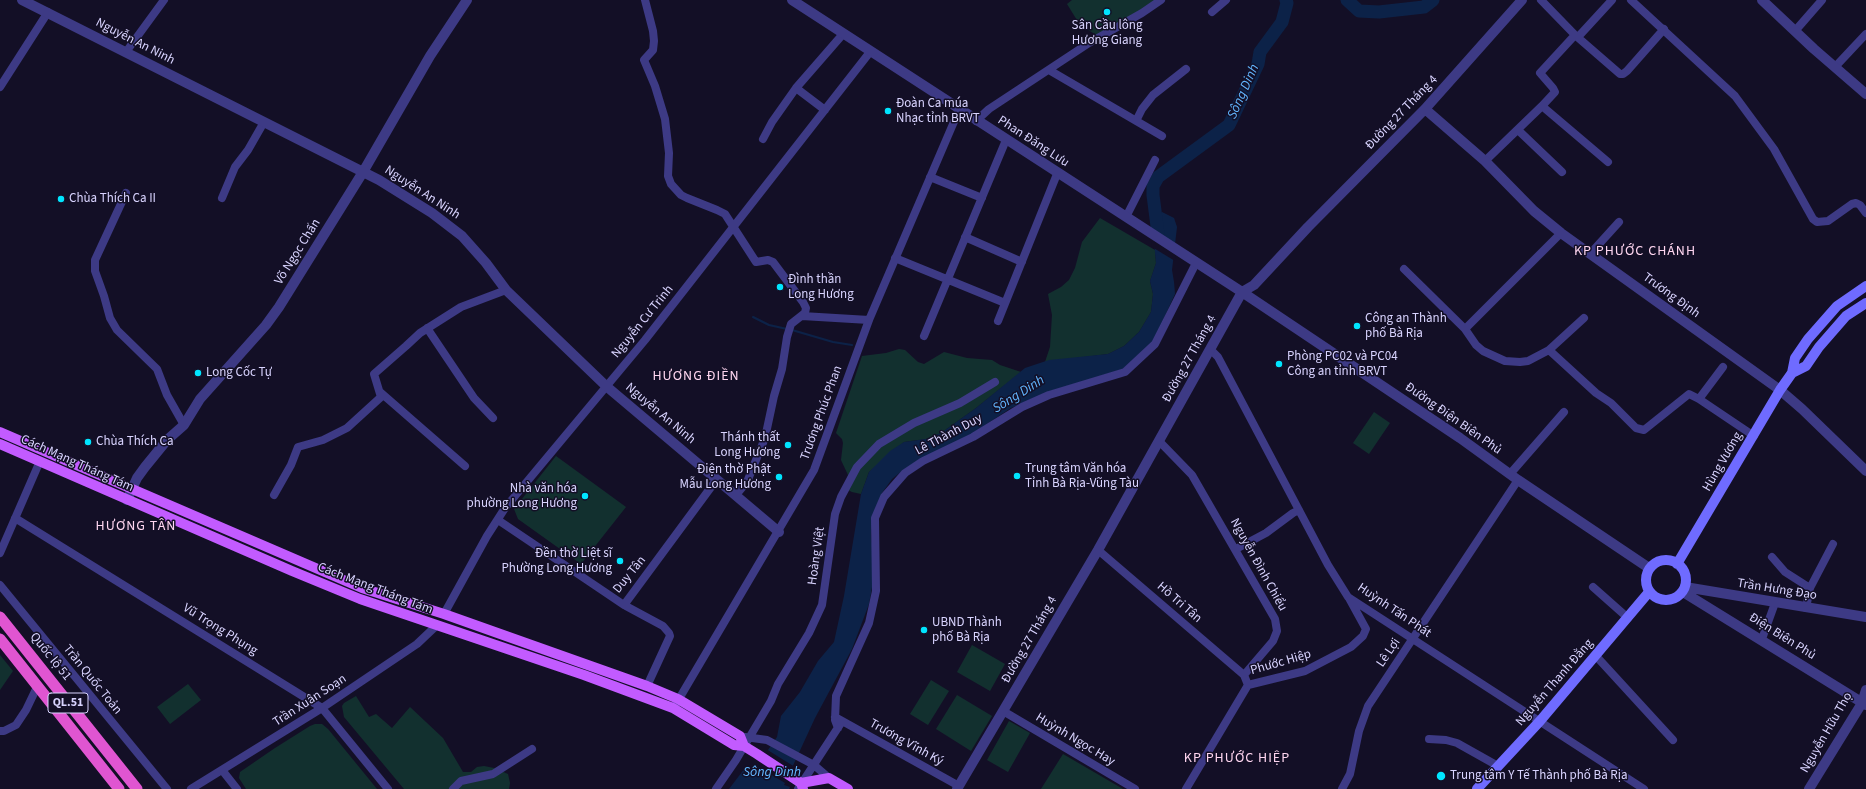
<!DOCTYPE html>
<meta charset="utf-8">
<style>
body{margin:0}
canvas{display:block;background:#130f26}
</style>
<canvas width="1866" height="789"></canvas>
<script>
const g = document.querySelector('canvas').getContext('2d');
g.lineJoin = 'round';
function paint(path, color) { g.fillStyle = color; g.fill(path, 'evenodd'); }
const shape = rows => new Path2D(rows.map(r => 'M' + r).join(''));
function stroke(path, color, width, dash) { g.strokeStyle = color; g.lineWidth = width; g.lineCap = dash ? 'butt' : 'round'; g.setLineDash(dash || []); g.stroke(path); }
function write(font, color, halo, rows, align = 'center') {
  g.font = font + ' "Source Sans 3",sans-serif'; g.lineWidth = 3; g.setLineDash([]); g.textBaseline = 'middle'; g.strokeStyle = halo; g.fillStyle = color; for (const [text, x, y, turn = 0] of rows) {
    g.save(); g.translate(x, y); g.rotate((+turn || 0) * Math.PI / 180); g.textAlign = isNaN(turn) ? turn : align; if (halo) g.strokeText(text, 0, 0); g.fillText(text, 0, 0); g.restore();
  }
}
paint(shape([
 [1072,0,1160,0,1098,36,1080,25,1067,4],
 [1100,218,1155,250,1156,263,1150,281,1153,294,1151,312,1139,332,1124,346,1108,354,1045,362,1050,347,1052,315,1048,294,1061,287,1069,280,1075,268,1082,242],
 [899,349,905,350,918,362,924,364,944,352,967,358,992,360,1000,365,1021,372,976,408,941,433,926,439,904,442,869,472,861,494,852,492,848,490,846,486,848,475,841,460,843,443,842,439,836,433,862,356,886,353],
 [1374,412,1390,423,1369,454,1353,443],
 [556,456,626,507,581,564,518,519,514,509],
 [972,645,1005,664,990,691,957,672],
 [0,655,13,671,0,690],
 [931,680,949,691,928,725,910,714],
 [188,684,201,700,170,724,157,707],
 [957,695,992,716,971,751,936,729],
 [356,696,369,717,376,714,392,728,410,707,443,738,463,772,471,772,477,767,484,766,494,768,508,774,510,783,509,789,404,789,344,717,342,706,344,703],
 [1009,721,1030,733,1008,772,987,760],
 [315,724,322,724,328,729,377,789,246,789,239,778,240,772,275,748,310,726],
 [1063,754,1123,789,1041,789]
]), '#12302f');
paint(shape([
 [1162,212,1174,218,1177,227,1172,270,1174,282,1175,294,1154,340,1123,369,1051,391,1011,408,970,435,902,471,892,479,882,493,873,515,871,535,875,571,869,604,852,649,815,718,784,785,790,787,789,789,729,789,745,768,752,773,777,737,781,716,800,692,818,661,834,642,844,596,861,494,869,472,890,451,904,442,926,439,941,433,976,408,1025,368,1049,360,1108,354,1124,346,1139,332,1151,312,1153,294,1150,281,1156,263,1152,221]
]), '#0c2248');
paint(shape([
 [1151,230,1177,247,1175,261,1152,247],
 [766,749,795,767,787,784,790,786,755,765]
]), '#130f26');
stroke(shape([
 [753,317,769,325,787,329],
 [792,330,833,342,852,345]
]), '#0c2248', 2);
stroke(shape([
 [1347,0,1359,11,1379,12,1424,7,1433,0],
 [1158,234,1153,195,1153,186,1158,177,1229,125,1258,64,1260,52,1282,22,1287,3,1286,0]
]), '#0c2248', 13);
stroke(shape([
 [645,0,653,31,654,41,653,50,644,60,655,86,665,119,669,153,668,176,671,184,681,195,687,198,717,210,725,214,756,262,768,260,773,262,803,302,806,308,805,313,791,324,787,337,782,369,774,396,765,438,747,482,736,495],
 [1541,0,1575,35,1620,74,1623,74,1627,71,1664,29],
 [1631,0,1735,96,1774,149,1813,219,1817,222,1828,221,1852,204,1856,203,1860,205,1866,213],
 [1212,12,1226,0],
 [1795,31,1822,0],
 [1578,37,1612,0],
 [126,52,164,0],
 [1835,67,1866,34],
 [1049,70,1162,136],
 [0,87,48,12],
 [796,88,825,110],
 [1542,106,1608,162],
 [976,121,989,109,1089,43,1142,13,1161,0],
 [1136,121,1142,109,1153,95,1186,69],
 [1518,130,1562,172],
 [763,139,772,122,796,88,843,34],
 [1485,161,1542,106,1555,92,1553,88,1540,73,1575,35],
 [930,177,982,198],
 [126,193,95,260,95,271,104,296,110,318,117,330,157,369,167,395,184,425],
 [222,198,235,167,248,150,264,122],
 [1126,217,1155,160],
 [965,237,1022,262],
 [1590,254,1619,222],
 [895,258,1005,303],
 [1404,269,1465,329,1476,345,1483,351,1505,361,1520,362,1528,361,1549,350,1596,393,1611,403,1636,428,1644,430,1689,394,1699,399,1754,436],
 [802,316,869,320],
 [998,321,1057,174],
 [427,328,474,398,493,418],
 [1465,329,1561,233],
 [924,336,1006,140],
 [1210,349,1218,357,1328,565,1348,597,1644,789],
 [1549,350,1584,318],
 [380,392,465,466],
 [1699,399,1723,367],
 [1159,441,1192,475,1275,619,1277,631,1273,641,1244,675,1248,685,1186,789],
 [1510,474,1564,412],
 [274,495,291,465,298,447,323,440,347,428,381,397,374,374,406,346,420,333,461,307,506,290],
 [15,518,322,708,388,789],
 [498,520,624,605,717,479],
 [1236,549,1266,533,1293,513,1299,510],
 [1098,550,1244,675],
 [0,553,40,461],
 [1772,557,1785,572,1810,588],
 [0,585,167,789],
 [1593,587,1628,618],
 [624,605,663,626,669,633,670,636,647,686],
 [1806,608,1810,588,1833,544],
 [444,614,487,536,505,508,645,340,870,52],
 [1762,639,1775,603],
 [1596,656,1673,740],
 [1248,685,1305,671,1351,647,1363,636,1366,629,1349,598],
 [676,704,814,470,869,320,959,110],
 [1003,711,1135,789],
 [835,717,959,786],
 [838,728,835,720,836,696,869,623,876,591,875,518,884,497,905,473,923,461,973,437,1022,407,1049,395,1125,372,1155,344,1196,263],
 [0,731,4,731,16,725,26,710,38,685],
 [745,737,767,740,814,765,829,778],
 [1429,739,1446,740,1457,743,1498,766],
 [222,770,237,789],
 [191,789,322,708,417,644,436,626],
 [453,789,461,781,493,774,532,749],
 [716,789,736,760,771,701,778,684,809,633,822,605,835,514,841,497,857,467,879,444,914,423,960,403,995,382],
 [798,789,841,723],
 [1342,789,1350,774,1359,731,1368,706,1518,480]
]), '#3d3a85', 8);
stroke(shape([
 [22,0,379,180,432,213,462,236,486,263,506,290,606,386,779,532],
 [792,0,1242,292,1460,438,1518,480,1649,568],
 [1762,0,1814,49,1866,94],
 [1425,109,1485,161,1534,211,1561,233,1780,390,1802,409,1866,471],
 [127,500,137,478,145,467,167,440,184,425,200,399,266,325,279,307,363,172,430,56,467,0],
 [1685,587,1866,617],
 [1683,592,1866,705],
 [957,789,1098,550,1242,292,1254,285,1308,227,1425,109,1522,0],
 [1809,789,1862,703,1866,690]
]), '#3d3a85', 10);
stroke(shape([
 [1792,373,1806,366,1819,347,1846,316,1866,303],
 '1646 580a20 20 0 1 1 40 0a20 20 0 1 1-40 0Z',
 [1677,564,1780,390,1792,373,1795,358,1808,339,1837,306,1866,286],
 [1477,789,1540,721,1649,592]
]), '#6f6bff', 10);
stroke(shape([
 [0,432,362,588,444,614,647,686,678,699,740,736,744,746],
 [0,444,292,571,360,599,584,675,673,708,734,745,744,746,757,754,801,783,803,789],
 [801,783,829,778,848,789]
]), '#c25bff', 10);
stroke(shape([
 [0,617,137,789],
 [0,639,119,789]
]), '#e055d1', 11);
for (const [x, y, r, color] of [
 [1107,12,4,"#00e5ff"],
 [888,111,4,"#00e5ff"],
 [61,199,4,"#00e5ff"],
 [780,287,4,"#00e5ff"],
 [1357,326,4,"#00e5ff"],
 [1279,364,4,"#00e5ff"],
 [198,373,4,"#00e5ff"],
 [88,442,4,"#00e5ff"],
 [788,445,4,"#00e5ff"],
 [1017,476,4,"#00e5ff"],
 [779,477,4,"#00e5ff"],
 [585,496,4,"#00e5ff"],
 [620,561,4,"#00e5ff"],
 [924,630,4,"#00e5ff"],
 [1441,776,5,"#00e5ff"]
]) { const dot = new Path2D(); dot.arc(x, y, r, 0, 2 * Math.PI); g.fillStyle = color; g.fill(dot); stroke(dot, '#130f26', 1.5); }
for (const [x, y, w] of [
 [68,703,40]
]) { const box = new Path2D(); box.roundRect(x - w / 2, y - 10, w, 20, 3); g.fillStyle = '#130f26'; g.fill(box); stroke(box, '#d9d4ff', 1); }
write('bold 12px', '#d9d4ff', null, [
 ["QL.51",68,703]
]);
write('13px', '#d9d4ff', '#130f26', [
 ["Sân Cầu lông",1107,26,"center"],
 ["Hương Giang",1107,41,"center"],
 ["Đoàn Ca múa",896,104],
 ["Nhạc tỉnh BRVT",896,119],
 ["Chùa Thích Ca II",69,199],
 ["Đình thần",788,280],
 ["Long Hương",788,295],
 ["Công an Thành",1365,319],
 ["phố Bà Rịa",1365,334],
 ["Phòng PC02 và PC04",1287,357],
 ["Công an tỉnh BRVT",1287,372],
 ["Long Cốc Tự",206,373],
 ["Thánh thất",780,438,"right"],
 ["Long Hương",780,453,"right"],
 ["Chùa Thích Ca",96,442],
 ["Trung tâm Văn hóa",1025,469],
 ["Tỉnh Bà Rịa-Vũng Tàu",1025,484],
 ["Điện thờ Phật",771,470,"right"],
 ["Mẫu Long Hương",771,485,"right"],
 ["Nhà văn hóa",577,489,"right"],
 ["phường Long Hương",577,504,"right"],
 ["Đền thờ Liệt sĩ",612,554,"right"],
 ["Phường Long Hương",612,569,"right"],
 ["UBND Thành",932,623],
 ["phố Bà Rịa",932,638],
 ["Trung tâm Y Tế Thành phố Bà Rịa",1450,776]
], 'left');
write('13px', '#d9d4ff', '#130f26', [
 ["Nguyễn An Ninh",135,42,27],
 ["Đường 27 Tháng 4",1402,113,-46],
 ["Phan Đăng Lưu",1033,142,33],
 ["Nguyễn An Ninh",422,193,33],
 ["Võ Ngọc Chấn",298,252,-58],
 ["Trương Định",1671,296,36],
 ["Nguyễn Cư Trinh",643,322,-51],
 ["Đường 27 Tháng 4",1190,359,-61],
 ["Trương Phúc Phan",822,413,-70],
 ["Nguyễn An Ninh",660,414,40],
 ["Đường Điện Biên Phủ",1453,419,35],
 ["Lê Thành Duy",949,435,-28],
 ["Hùng Vương",1723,462,-60],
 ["Cách Mạng Tháng Tám",77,464,24],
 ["Hoàng Việt",817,556,-82],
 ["Nguyễn Đình Chiểu",1258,565,61],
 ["Duy Tân",630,575,-51],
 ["Cách Mạng Tháng Tám",375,589,21],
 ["Trần Hưng Đạo",1777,590,9],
 ["Hồ Tri Tân",1179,603,41],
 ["Huỳnh Tấn Phát",1394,611,34],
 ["Vũ Trọng Phụng",220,630,32],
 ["Điện Biên Phủ",1782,637,32],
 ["Đường 27 Tháng 4",1030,640,-60],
 ["Lê Lợi",1389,653,-56],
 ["Quốc lộ 51",50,657,51],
 ["Phước Hiệp",1281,663,-16],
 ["Trần Quốc Toản",92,680,51],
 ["Nguyễn Thanh Đằng",1555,683,-49],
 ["Trần Xuân Soạn",310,701,-33],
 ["Nguyễn Hữu Thọ",1827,733,-60],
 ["Huỳnh Ngọc Hay",1075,740,31],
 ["Trương Vĩnh Ký",906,743,29]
]);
write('italic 14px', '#62b6ff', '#130f26', [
 ["Sông Dinh",1244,92,-66],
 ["Sông Dinh",1019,395,-32],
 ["Sông Dinh",772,773]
]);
g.letterSpacing = '1px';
write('14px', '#ffd6f0', '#130f26', [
 ["KP PHƯỚC CHÁNH",1635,252],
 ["HƯƠNG ĐIỀN",696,377],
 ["HƯƠNG TÂN",136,527],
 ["KP PHƯỚC HIỆP",1237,759]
]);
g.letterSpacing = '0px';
</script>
